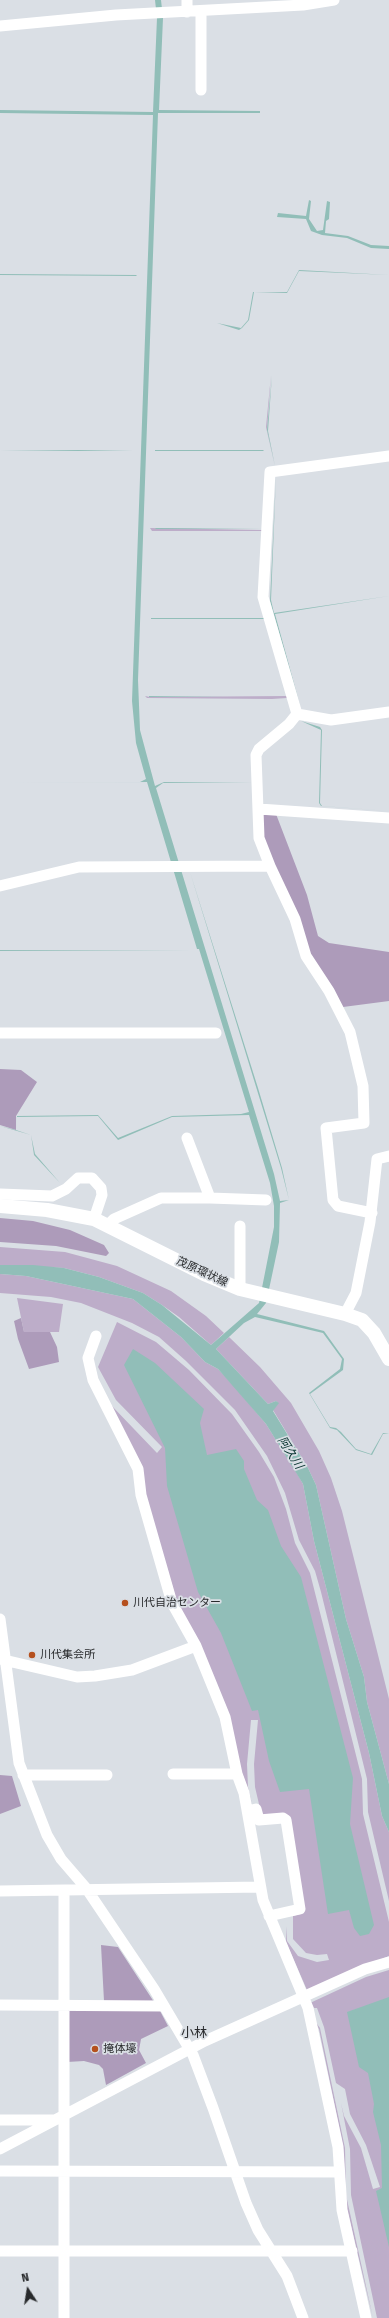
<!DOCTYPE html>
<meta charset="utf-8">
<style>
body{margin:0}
#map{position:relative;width:389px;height:2318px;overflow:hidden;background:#dadfe5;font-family:"Fira Sans",sans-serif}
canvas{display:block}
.north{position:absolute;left:8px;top:2270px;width:40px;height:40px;-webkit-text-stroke:3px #dadfe5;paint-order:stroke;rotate:348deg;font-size:11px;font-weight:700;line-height:16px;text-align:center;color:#282a2c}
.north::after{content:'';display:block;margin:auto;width:14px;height:18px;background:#282a2c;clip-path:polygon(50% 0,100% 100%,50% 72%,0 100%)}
</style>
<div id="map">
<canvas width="389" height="2318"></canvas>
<div class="north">N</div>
</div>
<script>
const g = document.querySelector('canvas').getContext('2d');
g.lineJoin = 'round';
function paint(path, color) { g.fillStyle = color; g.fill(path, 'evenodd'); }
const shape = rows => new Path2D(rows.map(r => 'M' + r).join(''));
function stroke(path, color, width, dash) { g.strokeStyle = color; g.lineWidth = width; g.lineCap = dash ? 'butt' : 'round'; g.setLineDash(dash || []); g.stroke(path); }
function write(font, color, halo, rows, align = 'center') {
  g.font = font + ' "Fira Sans","Noto Sans JP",sans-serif'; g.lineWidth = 3.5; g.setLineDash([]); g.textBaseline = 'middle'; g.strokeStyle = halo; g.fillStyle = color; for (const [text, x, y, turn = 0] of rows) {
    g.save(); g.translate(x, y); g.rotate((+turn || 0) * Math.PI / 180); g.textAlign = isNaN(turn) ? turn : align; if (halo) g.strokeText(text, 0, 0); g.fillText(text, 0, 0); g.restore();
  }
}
paint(shape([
 [271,375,267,430,275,467,266,427],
 [150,528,263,530,263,531,152,531],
 [145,696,150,697,288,696,287,698,272,699,147,698],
 [0,1247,65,1252,117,1266,171,1291,206,1316,224,1333,211,1345,179,1317,162,1305,143,1293,99,1277,64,1268,0,1265],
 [0,1274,26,1276,133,1299,181,1337,205,1362,218,1369,235,1387,266,1424,299,1477,303,1484,314,1541,369,1753,382,1816,389,1832,389,1901,368,1812,367,1779,321,1592,315,1571,299,1540,285,1493,267,1456,235,1410,186,1361,159,1337,132,1323,81,1303,51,1297,0,1293],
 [17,1298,63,1304,59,1332,24,1332],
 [117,1322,156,1342,189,1370,232,1414,259,1452,274,1477,286,1509,295,1543,310,1573,362,1779,363,1814,389,1922,389,1956,307,1990,286,1942,286,1926,287,1941,298,1956,317,1962,329,1960,327,1954,317,1955,306,1953,293,1939,293,1916,304,1913,288,1815,262,1817,255,1787,254,1764,258,1720,251,1720,247,1764,248,1787,252,1804,248,1789,177,1602,148,1503,111,1405,157,1453,162,1447,116,1400,98,1367],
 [229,1337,260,1367,291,1403,319,1451,331,1478,342,1511,389,1699,389,1784,367,1702,364,1677,346,1619,316,1485,308,1468,273,1410,278,1403,276,1401,268,1404,216,1349],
 [389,1970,389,2318,377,2318,351,2195,350,2149,341,2103,344,2116,361,2148,373,2189,380,2187,366,2145,350,2114,345,2089,336,2083,324,2027,317,2008,314,2008,310,2003,366,1977],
 [314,2020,320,2028,345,2148,346,2195,373,2318,347,2209,343,2146,319,2029]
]), '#bdadc9');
paint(shape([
 [263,814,276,814,307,895,318,936,329,943,389,952,389,1001,343,1007,302,940,262,832],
 [0,1069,21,1070,37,1082,16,1116,16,1130,0,1125],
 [0,1218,33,1221,70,1230,104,1245,109,1253,106,1256,56,1246,0,1242],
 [21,1318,24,1332,50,1332,57,1347,59,1362,29,1369,18,1339,14,1321],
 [0,1775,12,1776,21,1806,0,1814],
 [101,1945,118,1947,154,2002,104,2001],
 [68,2010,160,2011,168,2026,141,2039,139,2050,146,2063,106,2085,103,2069,99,2065,84,2061,67,2062]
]), '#ad9bba');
paint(shape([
 [155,0,161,0,163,18,159,110,260,111,260,113,158,113,138,680,140,730,155,786,164,782,253,782,163,783,156,788,274,1174,280,1201,289,1200,281,1168,190,872,258,1088,282,1168,289,1200,280,1203,279,1242,271,1280,266,1303,257,1314,324,1331,344,1359,343,1370,310,1394,330,1427,336,1428,341,1432,356,1449,371,1454,383,1433,389,1434,383,1434,372,1455,356,1450,337,1430,330,1428,309,1393,340,1369,342,1359,323,1333,255,1317,244,1323,216,1349,268,1404,276,1401,279,1403,273,1411,308,1468,316,1485,346,1619,364,1677,367,1702,389,1784,389,1832,382,1816,369,1753,314,1541,303,1484,266,1424,218,1369,205,1362,181,1337,133,1299,26,1276,0,1274,0,1265,33,1265,64,1268,99,1277,143,1293,162,1305,211,1345,259,1303,274,1227,274,1206,270,1183,249,1115,172,1117,118,1140,98,1116,17,1117,16,1130,31,1135,35,1154,60,1183,34,1155,31,1135,0,1126,16,1130,17,1116,98,1115,118,1138,172,1116,241,1114,249,1112,199,949,197,949,147,782,0,783,140,782,146,779,136,743,132,701,153,115,0,113,0,110,153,112,157,18],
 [309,200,311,201,309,219,317,231,323,230,327,201,330,202,329,219,326,221,325,233,348,236,371,245,389,246,389,249,371,248,347,238,322,235,311,231,306,219,277,217,278,213,306,216],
 [299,270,389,275,299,271,287,293,254,292,249,320,242,328,239,330,217,323,241,328,248,320,253,292,287,292],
 [0,274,136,275,137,276,0,275],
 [272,375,268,431,275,466,267,430],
 [0,450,133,450,78,451],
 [155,450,263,450,264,451,155,451],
 [276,476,271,600,274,613,389,596,275,614,301,709,270,601],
 [156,528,263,529,155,529],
 [151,618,264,618,264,619,151,619],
 [149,696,225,696,149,697],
 [301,721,320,727,322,730,320,803,322,806,389,811,321,806,319,803,321,730],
 [0,950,190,950,0,951],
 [133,1349,155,1363,204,1409,200,1423,207,1455,236,1449,244,1461,244,1469,257,1500,268,1510,281,1546,301,1577,353,1778,350,1824,374,1925,369,1934,360,1936,354,1928,349,1910,328,1914,309,1789,280,1792,269,1761,258,1710,252,1711,221,1633,198,1592,167,1486,165,1448,124,1365],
 [389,1997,389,2247,376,2191,382,2188,381,2145,373,2112,374,2104,368,2073,359,2067,347,2012]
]), '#91beb8');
stroke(shape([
 [201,11,201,90],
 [187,12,187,0],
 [0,26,116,15,303,5,334,0],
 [389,456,270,472,263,597,297,714,331,720,389,712],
 [259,809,389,818],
 [270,866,295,919,306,956,329,991,350,1032,363,1086,364,1123,326,1128,333,1200,338,1206,372,1213],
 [0,886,79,867,270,866,259,838,256,755,259,749,289,724,297,714],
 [0,1033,216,1033],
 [0,1194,52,1196,66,1189,78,1178,92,1178,101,1188,102,1195,94,1219],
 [210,1198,266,1200],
 [108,1225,114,1219,161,1198,210,1198,187,1138],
 [240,1289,240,1226],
 [345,1314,356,1293,370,1222,377,1159,389,1156],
 [96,1336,88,1358,93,1380,138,1469,141,1495,172,1603,196,1646,225,1717,237,1774,244,1793,263,1900,308,2008,338,2147,342,2210,366,2318],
 [0,1619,19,1763,47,1835,61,1859,86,1888,154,1989,193,2055,213,2108,246,2203,258,2230,287,2276,303,2318],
 [0,1659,77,1677,95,1676,132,1670,196,1646],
 [173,1774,237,1774],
 [23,1775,107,1775],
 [248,1811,256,1809,259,1820,283,1818,286,1820,300,1909,269,1916],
 [0,1891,260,1887],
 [0,2005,164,2006],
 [0,2120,53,2120],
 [0,2149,205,2041,365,1969,389,1962],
 [0,2171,339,2172],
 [0,2251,352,2251],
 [64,2318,64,1891]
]), '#fff', 11);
stroke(shape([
 [0,1206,47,1210,94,1219,204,1274,240,1289,345,1314,362,1320,374,1333,389,1359]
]), '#fff', 14);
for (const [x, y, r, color] of [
 [125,1603,4,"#b5501e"],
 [32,1655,4,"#b5501e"],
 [95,2049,4,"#b5501e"]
]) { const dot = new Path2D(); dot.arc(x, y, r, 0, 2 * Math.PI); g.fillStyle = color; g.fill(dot); stroke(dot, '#dadfe5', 1.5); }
write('11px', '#282a2c', '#dadfe5', [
 ["茂原環状線",202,1272,25]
]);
write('11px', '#282a2c', '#dadfe5', [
 ["川代自治センター",133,1603],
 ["川代集会所",40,1655],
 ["掩体壕",103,2049]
], 'left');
write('italic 12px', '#05322e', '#dadfe5', [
 ["阿久川",290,1453,57]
]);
write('13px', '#282a2c', '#dadfe5', [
 ["小林",194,2033]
]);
</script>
